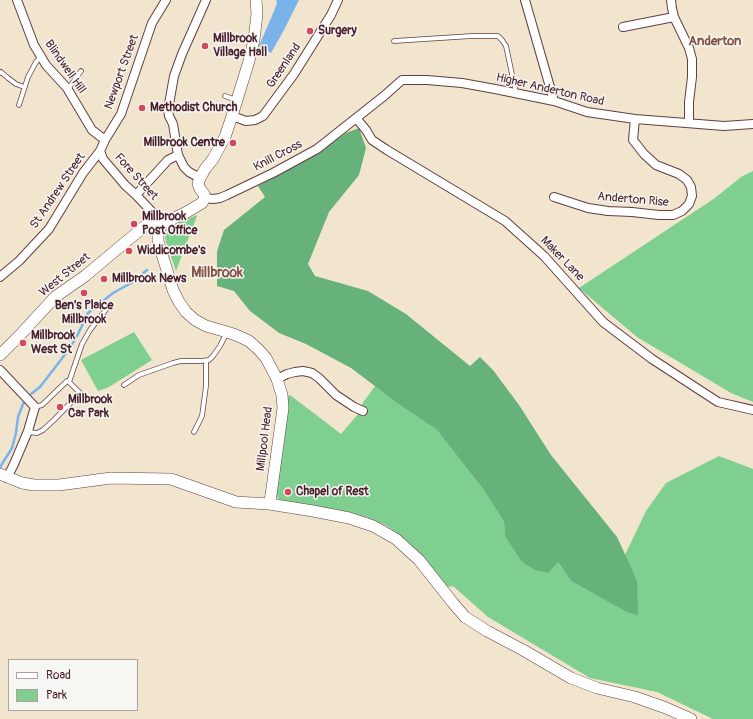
<!DOCTYPE html>
<meta charset="utf-8">
<style>
body{margin:0}
#map{position:relative;width:753px;height:719px;overflow:hidden;background:#f2e5cd;font-family:Pangolin,sans-serif}
canvas{display:block}
.legend{position:absolute;left:8px;top:659px;width:130px;height:52px;box-sizing:border-box;background:#f6f6f2;border:1px solid #b1a0a2;margin:0;padding:5px 7px;list-style:none;font-size:12px;color:#4a1f2b}
.legend li{display:flex;align-items:center;gap:8px;height:20px}
.legend b{width:20px;border:1px solid #b1a0a2}
</style>
<div id="map">
<canvas width="753" height="719"></canvas>
<ul class="legend">
<li><b style="height:5px;background:#fff"></b>Road</li>
<li><b style="height:11px;background:#7ecf90"></b>Park</li>
</ul>
</div>
<script>
const g = document.querySelector('canvas').getContext('2d');
g.lineJoin = 'round';
function paint(path, color) { g.fillStyle = color; g.fill(path, 'evenodd'); }
const shape = rows => new Path2D(rows.map(r => 'M' + r).join(''));
function stroke(path, color, width, dash) { g.strokeStyle = color; g.lineWidth = width; g.lineCap = dash ? 'butt' : 'round'; g.setLineDash(dash || []); g.stroke(path); }
function write(font, color, halo, rows, align = 'center') {
  g.font = font + ' Pangolin,sans-serif'; g.lineWidth = 3; g.setLineDash([]); g.textBaseline = 'middle'; g.strokeStyle = halo; g.fillStyle = color; for (const [text, x, y, turn = 0] of rows) {
    g.save(); g.translate(x, y); g.rotate((+turn || 0) * Math.PI / 180); g.textAlign = isNaN(turn) ? turn : align; if (halo) g.strokeText(text, 0, 0); g.fillText(text, 0, 0); g.restore();
  }
}
paint(shape([
 [753,171,753,402,731,393,637,337,579,288,715,198,741,177],
 [197,215,197,216,176,271,166,242,165,238,166,232,168,229,172,225],
 [134,332,152,360,109,387,98,391,81,360],
 [375,386,436,429,483,489,504,522,505,536,558,562,571,581,600,596,637,580,625,555,646,511,666,483,719,456,753,469,753,719,713,719,657,692,590,678,488,617,453,586,449,587,446,585,428,562,406,540,387,526,366,517,342,511,280,500,277,497,277,488,288,396,290,395,341,434,358,414,362,404]
]), '#7ecf90');
paint(shape([
 [359,128,366,148,359,175,329,212,308,264,315,276,368,291,406,314,470,366,480,357,493,370,519,405,551,455,617,537,637,580,638,615,629,613,571,581,558,562,548,573,535,570,522,562,505,536,504,522,483,489,436,429,396,402,351,368,306,344,279,333,250,311,234,291,217,286,217,251,224,230,265,197,258,186,316,153,346,133]
]), '#66b27a');
paint(shape([
 [276,0,299,0,284,30,271,53,259,46,274,11,277,3]
]), '#79b3ea');
stroke(shape([
 [0,467,12,448,16,433,18,417,23,404,31,394,40,387,70,348,78,334,88,313,113,293,133,282,147,270]
]), '#79b3ea', 2.5);
const lane = shape([
 [394,41,472,36,498,36,502,40,506,46,516,93],
 [0,73,1,72,8,78,16,84,24,87],
 [68,89,81,71],
 [225,96,236,100],
 [19,105,28,77,36,62,41,57],
 [69,382,82,344,90,330,108,307],
 [124,385,139,375,173,363,181,361,201,361,209,360,213,356,220,346,227,332],
 [28,432,37,433,43,430,54,420,80,393,69,382,67,381,42,405,35,407],
 [194,432,202,416,206,386,206,361]
]);
const street = shape([
 [17,0,34,45,46,65,67,88,92,130,105,140],
 [525,0,554,101],
 [671,0,672,8,674,17,689,48,692,59,692,77,689,102,689,123],
 [623,27,674,17],
 [232,116,246,121,255,120,263,116,294,74,331,15,338,0],
 [356,118,366,130,372,140,387,150,505,221,544,256,603,322,652,359,718,402,753,410],
 [100,151,103,159,125,185,136,195,152,212,152,220],
 [200,178,189,172,184,167,178,155,173,124,169,116,168,110,174,76,182,54,206,0],
 [136,195,168,160,178,155],
 [554,197,588,208,608,211,632,212,659,215,673,215,682,211,689,204,692,196,691,187,687,180,679,174,656,165,644,154,633,140,635,119],
 [205,198,213,199,220,198,227,195,273,173,317,149,384,96,402,80,427,80,462,83,495,89,554,101,587,112,635,119,724,126,753,124],
 [0,277,19,261,49,229,83,173,100,151,105,140,121,114,152,23,166,0],
 [0,370,35,407,28,431,14,464,7,478],
 [277,379,287,374,295,372,303,371,312,373,319,378,336,395,354,407,363,411]
]);
const secondary = shape([
 [256,0,257,14,254,40,249,61,232,116,225,137,213,159,205,169,200,178,198,184,200,189,204,194,205,198,202,203,185,213,166,222,161,226,158,233,158,241,173,290,179,302,186,312,195,320,206,326,227,332,236,335,249,341,259,350,266,358,277,379,282,395,283,408,271,495,269,504],
 [0,355,20,335,55,297,85,276,152,220,161,226],
 [0,474,22,483,34,485,59,485,111,478,171,479,236,502,269,504,313,511,349,518,373,526,396,539,419,560,453,603,465,617,487,631,523,650,571,678,597,688,635,697,666,708,691,719]
]);
stroke(lane, '#633d43', 5.5);
stroke(street, '#633d43', 10);
stroke(secondary, '#633d43', 12);
stroke(lane, '#fff', 4);
stroke(street, '#fff', 8);
stroke(secondary, '#fff', 11);
for (const [x, y, r, color] of [
 [310,31,4,"#d1495b"],
 [205,46,4,"#d1495b"],
 [142,108,4,"#d1495b"],
 [233,143,4,"#d1495b"],
 [134,224,4,"#d1495b"],
 [129,251,4,"#d1495b"],
 [104,279,4,"#d1495b"],
 [84,293,4,"#d1495b"],
 [23,343,4,"#d1495b"],
 [60,407,4,"#d1495b"],
 [288,492,4,"#d1495b"]
]) { const dot = new Path2D(); dot.arc(x, y, r, 0, 2 * Math.PI); g.fillStyle = color; g.fill(dot); stroke(dot, '#f6f6f2', 1.5); }
write('bold 12px', '#4a1f2b', '#f6f6f2', [
 ["Surgery",318,31],
 ["Millbrook",213,39],
 ["Village Hall",213,53],
 ["Methodist Church",150,108],
 ["Millbrook Centre",225,143,"right"],
 ["Millbrook",142,217],
 ["Post Office",142,231],
 ["Widdicombe's",137,251],
 ["Millbrook News",112,279],
 ["Ben’s Plaice",84,306,"center"],
 ["Millbrook",84,320,"center"],
 ["Millbrook",31,336],
 ["West St",31,350],
 ["Millbrook",68,400],
 ["Car Park",68,414],
 ["Chapel of Rest",296,492]
], 'left');
write('12px', '#4a1f2b', '#f6f6f2', [
 ["Greenland",284,66,-56],
 ["Blindwell Hill",65,67,55],
 ["Newport Street",122,72,-70],
 ["Higher Anderton Road",550,90,13],
 ["Knill Cross",278,156,-28],
 ["Fore Street",136,177,48],
 ["St Andrew Street",58,191,-56],
 ["Anderton Rise",633,200,5],
 ["Maker Lane",562,259,46],
 ["West Street",65,275,-39],
 ["Millpool Head",265,439,-83]
]);
write('bold 13px', '#855245', '#f6f6f2', [
 ["Anderton",715,42]
]);
write('bold 14px', '#855245', '#f6f6f2', [
 ["Millbrook",217,273]
]);
</script>
